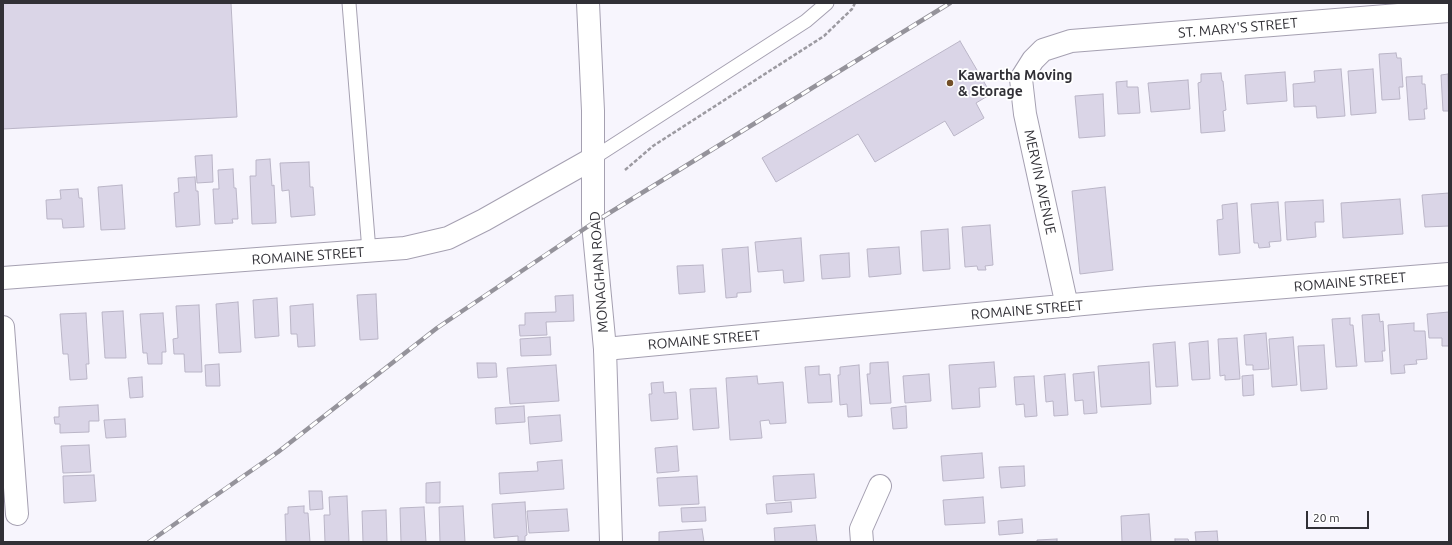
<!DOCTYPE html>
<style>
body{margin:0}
#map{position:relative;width:1452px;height:545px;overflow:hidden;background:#f7f5fd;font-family:Ubuntu,sans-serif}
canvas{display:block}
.frame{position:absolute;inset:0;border:4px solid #313036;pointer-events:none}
.scale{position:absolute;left:1306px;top:511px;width:63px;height:18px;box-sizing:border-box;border:2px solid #313036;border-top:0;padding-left:5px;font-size:12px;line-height:14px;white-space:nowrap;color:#313036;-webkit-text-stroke:3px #fff;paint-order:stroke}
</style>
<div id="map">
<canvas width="1452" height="545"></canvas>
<div class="frame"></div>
<div class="scale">20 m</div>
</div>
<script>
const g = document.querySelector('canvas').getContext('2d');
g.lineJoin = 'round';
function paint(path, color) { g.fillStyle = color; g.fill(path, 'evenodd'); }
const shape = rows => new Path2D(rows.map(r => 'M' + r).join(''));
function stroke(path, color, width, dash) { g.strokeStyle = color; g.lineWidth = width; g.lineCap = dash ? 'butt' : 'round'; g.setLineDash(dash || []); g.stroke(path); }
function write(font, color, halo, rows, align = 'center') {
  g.font = font + ' Ubuntu,sans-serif'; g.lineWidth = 3.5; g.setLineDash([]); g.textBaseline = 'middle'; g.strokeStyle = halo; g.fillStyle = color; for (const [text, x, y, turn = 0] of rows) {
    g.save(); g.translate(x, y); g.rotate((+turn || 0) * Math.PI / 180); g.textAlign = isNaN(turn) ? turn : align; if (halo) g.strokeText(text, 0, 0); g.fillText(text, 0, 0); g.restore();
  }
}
const building = shape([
 [3,3,231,3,237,117,3,129,3,3],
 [960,41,991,94,976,103,984,118,954,136,945,121,875,162,858,134,776,182,762,158,960,41],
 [1396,53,1397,58,1401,58,1403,87,1399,87,1400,99,1382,100,1379,54,1396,53],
 [1341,69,1345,116,1317,118,1316,106,1294,107,1293,84,1315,82,1314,71,1341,69],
 [1373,69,1376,113,1351,115,1348,71,1373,69],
 [1285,72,1287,101,1247,104,1245,75,1285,72],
 [1221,73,1222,81,1223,81,1226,110,1223,111,1225,131,1201,133,1198,83,1201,82,1201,74,1221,73],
 [1448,74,1449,111,1443,111,1441,75,1448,74],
 [1422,76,1422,84,1425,84,1427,109,1424,109,1425,119,1409,120,1406,77,1422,76],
 [1188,80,1190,109,1151,112,1148,83,1188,80],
 [1127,81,1127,87,1138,87,1140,113,1118,114,1116,82,1127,81],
 [1103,94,1105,136,1079,138,1075,96,1103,94],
 [212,155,213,182,197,183,195,156,212,155],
 [270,159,272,186,274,185,276,223,252,224,250,176,256,176,256,160,270,159],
 [309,162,310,187,313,187,315,215,291,217,289,190,282,191,280,163,309,162],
 [233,169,234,188,236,188,238,219,232,219,233,223,215,224,213,189,219,189,218,170,233,169],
 [195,177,196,191,198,191,200,225,176,227,174,193,179,192,178,178,195,177],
 [122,185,125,229,101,230,98,187,122,185],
 [1105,187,1113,270,1080,274,1072,191,1105,187],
 [78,189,79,198,82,198,84,227,63,228,62,219,47,219,46,200,61,199,60,190,78,189],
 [1449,193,1449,226,1425,227,1422,195,1449,193],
 [1400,199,1403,234,1343,238,1341,203,1400,199],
 [1323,200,1324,222,1315,222,1316,237,1287,240,1285,202,1323,200],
 [1278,202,1281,241,1269,242,1270,247,1259,248,1258,243,1254,243,1251,204,1278,202],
 [1237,203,1240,253,1219,255,1217,220,1223,219,1222,205,1237,203],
 [990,225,993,265,985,266,986,270,978,270,977,266,965,267,962,227,990,225],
 [948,229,950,269,923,271,921,231,948,229],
 [801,238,804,281,784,283,783,270,758,272,755,242,801,238],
 [748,247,751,292,737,293,737,297,726,298,722,249,748,247],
 [899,247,901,274,869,277,867,249,899,247],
 [849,253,850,277,822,279,820,255,849,253],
 [703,265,705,292,679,294,677,266,703,265],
 [376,294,378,339,360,340,357,295,376,294],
 [573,295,574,321,546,322,547,335,520,336,519,325,525,325,525,313,556,312,555,296,573,295],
 [277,298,279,336,255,338,253,300,277,298],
 [238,302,241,352,219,353,216,304,238,302],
 [313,304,315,346,298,347,297,334,291,334,290,306,313,304],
 [199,305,202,372,185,372,184,354,174,354,173,339,178,338,176,306,199,305],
 [123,311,126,358,105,358,102,312,123,311],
 [1449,312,1449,346,1442,346,1442,338,1429,338,1427,314,1449,312],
 [86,313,89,364,86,364,87,379,70,380,68,354,63,354,60,314,86,313],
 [163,313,166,352,162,352,162,364,148,364,147,353,143,353,140,314,163,313],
 [1379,314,1380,322,1383,321,1385,351,1382,351,1383,361,1365,362,1362,315,1379,314],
 [1350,318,1350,325,1353,325,1357,366,1336,367,1332,319,1350,318],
 [1414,323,1414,331,1425,331,1427,359,1416,360,1417,364,1404,365,1405,373,1391,374,1388,325,1414,323],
 [1266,333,1269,369,1253,370,1253,365,1246,365,1244,335,1266,333],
 [550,337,551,355,521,356,520,339,550,337],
 [1293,337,1297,385,1272,387,1269,339,1293,337],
 [1237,338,1240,379,1225,380,1225,375,1220,376,1218,339,1237,338],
 [1208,341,1210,379,1192,380,1189,343,1208,341],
 [1175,342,1178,386,1156,387,1153,344,1175,342],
 [1324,345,1327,389,1301,391,1298,346,1324,345],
 [888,362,891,403,870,404,867,374,870,374,870,363,888,362],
 [994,362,996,387,979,388,980,407,952,409,949,365,994,362],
 [1149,362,1151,404,1101,407,1098,366,1149,362],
 [477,363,496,363,497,377,478,378,477,363],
 [219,364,220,386,206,386,205,365,219,364],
 [556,365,559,401,510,404,507,368,556,365],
 [859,365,862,416,848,417,847,404,840,405,838,375,840,375,840,367,859,365],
 [819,366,819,375,830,374,832,402,808,403,805,367,819,366],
 [1094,372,1097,413,1084,414,1083,400,1075,401,1073,374,1094,372],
 [929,374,931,401,905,403,903,376,929,374],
 [1065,374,1068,415,1054,416,1053,401,1046,402,1044,376,1065,374],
 [1253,375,1254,395,1243,396,1242,376,1253,375],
 [757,376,758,384,783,382,786,423,770,424,769,420,760,421,762,438,730,440,726,378,757,376],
 [1034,376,1037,416,1025,417,1024,404,1016,405,1014,377,1034,376],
 [142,377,143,397,130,398,128,378,142,377],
 [663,382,664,393,676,392,678,419,651,421,649,394,652,394,651,383,663,382],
 [716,388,719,428,693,430,690,389,716,388],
 [98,405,99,421,89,421,89,432,60,433,60,424,55,424,54,417,59,417,59,407,98,405],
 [524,406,525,422,496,424,495,408,524,406],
 [906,406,907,428,893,429,891,408,906,406],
 [560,415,562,441,530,444,528,417,560,415],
 [125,419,126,437,106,438,104,420,125,419],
 [89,445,91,472,63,473,61,446,89,445],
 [677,446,679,471,657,473,655,448,677,446],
 [982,453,984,478,943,481,941,456,982,453],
 [562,460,564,489,500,494,499,473,538,471,537,462,562,460],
 [1024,466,1025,486,1001,488,999,467,1024,466],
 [814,474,816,498,775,501,773,476,814,474],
 [94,475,96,501,64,503,63,476,94,475],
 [697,476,699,504,659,506,657,478,697,476],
 [440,482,440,503,426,503,426,483,440,482],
 [309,491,322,491,323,509,310,510,309,491],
 [347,496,349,542,325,542,324,515,330,515,329,497,347,496],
 [983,497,985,523,945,525,943,500,983,497],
 [525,502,527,535,525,536,525,541,518,541,518,536,494,538,492,504,525,502],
 [791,502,792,512,767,514,766,504,791,502],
 [304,506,304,513,308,513,310,542,286,542,285,514,288,514,288,507,304,506],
 [463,506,465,542,440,542,439,507,463,506],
 [424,507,426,542,401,542,400,508,424,507],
 [705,507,706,521,682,522,681,508,705,507],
 [567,509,569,531,529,533,527,511,567,509],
 [386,510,387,542,363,542,362,511,386,510],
 [1149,514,1151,542,1122,542,1121,516,1149,514],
 [1022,519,1023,533,999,535,998,521,1022,519],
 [815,525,817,542,775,542,774,528,815,525],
 [702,529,704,542,659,542,659,532,702,529],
 [1217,531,1218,542,1196,542,1195,532,1217,531],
 [1057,539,1057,542,1037,542,1037,540,1057,539],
 [1175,539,1188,539,1189,542,1175,542,1175,539]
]);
paint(building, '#dad5e7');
stroke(building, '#bab5c7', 1);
const service = shape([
 [349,3,369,251],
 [592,159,806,21,827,3]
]);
const minor = shape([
 [3,278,405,248,448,238,484,220,592,159],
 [1067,306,1025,114,1021,79,1033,60,1043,50,1071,41,1449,11],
 [3,327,17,514],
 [605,349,1147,298,1449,274],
 [862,542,861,529,880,486]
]);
const secondary = shape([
 [588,3,593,111,593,223,605,349,611,542]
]);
stroke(service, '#a5a0b1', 15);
stroke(minor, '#a5a0b1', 24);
stroke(secondary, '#a5a0b1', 24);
stroke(shape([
 [625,170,653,146,824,36,852,9,855,3]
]), '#9c9aa1', 2.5, [4, 2]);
stroke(service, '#fff', 13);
stroke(minor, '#fff', 22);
stroke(secondary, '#fff', 22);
const rail = shape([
 [149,542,278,452,437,328,593,223,950,3]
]);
stroke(rail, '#95939b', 4.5);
stroke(rail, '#fff', 3, [9]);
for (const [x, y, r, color] of [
 [950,83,4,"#724f28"]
]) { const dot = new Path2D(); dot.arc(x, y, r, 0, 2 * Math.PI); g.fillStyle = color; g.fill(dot); stroke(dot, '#fff', 1.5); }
write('14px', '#313036', '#fff', [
 ["ST. MARY'S STREET",1238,28,-5],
 ["MERVIN AVENUE",1040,182,78],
 ["ROMAINE STREET",308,256,-4],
 ["MONAGHAN ROAD",599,272,-94],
 ["ROMAINE STREET",1350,282,-5],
 ["ROMAINE STREET",1027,310,-5],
 ["ROMAINE STREET",704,340,-5]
]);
write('bold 14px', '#313036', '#fff', [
 ["Kawartha Moving",958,75],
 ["& Storage",958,91]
], 'left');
</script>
